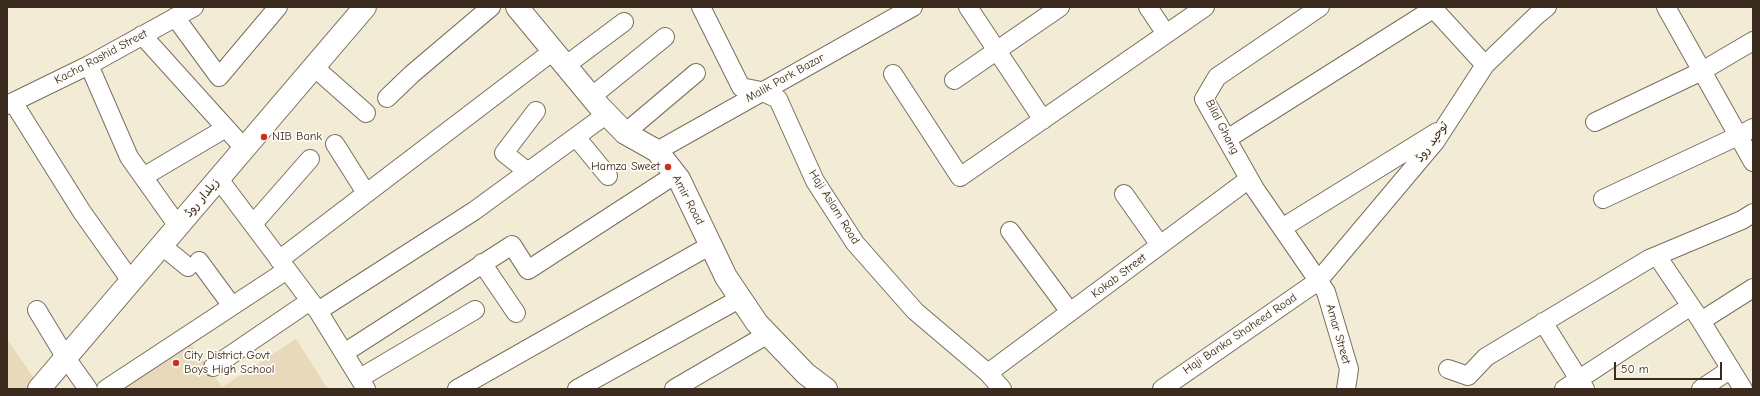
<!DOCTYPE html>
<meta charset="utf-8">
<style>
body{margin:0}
#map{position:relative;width:1760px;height:396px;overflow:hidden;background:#f2ecd6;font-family:"Comic Neue",sans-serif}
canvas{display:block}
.frame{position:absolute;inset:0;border:8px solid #3b2a1e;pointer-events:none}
.scale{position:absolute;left:1614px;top:362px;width:108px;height:18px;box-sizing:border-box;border:2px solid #3b2a1e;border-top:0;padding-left:5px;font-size:12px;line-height:14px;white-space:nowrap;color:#3b2a1e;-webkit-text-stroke:3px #fdfcf7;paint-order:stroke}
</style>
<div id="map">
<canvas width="1760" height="396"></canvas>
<div class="frame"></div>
<div class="scale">50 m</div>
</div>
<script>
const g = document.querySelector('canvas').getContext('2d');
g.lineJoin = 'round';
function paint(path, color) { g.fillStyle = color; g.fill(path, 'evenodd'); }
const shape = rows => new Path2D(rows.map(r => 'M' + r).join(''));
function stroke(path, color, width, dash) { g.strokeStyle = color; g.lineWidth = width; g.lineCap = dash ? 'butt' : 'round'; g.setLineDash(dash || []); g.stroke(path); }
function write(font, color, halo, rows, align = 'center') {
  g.font = font + ' "Comic Neue","Playpen Sans Arabic",sans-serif'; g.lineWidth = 3.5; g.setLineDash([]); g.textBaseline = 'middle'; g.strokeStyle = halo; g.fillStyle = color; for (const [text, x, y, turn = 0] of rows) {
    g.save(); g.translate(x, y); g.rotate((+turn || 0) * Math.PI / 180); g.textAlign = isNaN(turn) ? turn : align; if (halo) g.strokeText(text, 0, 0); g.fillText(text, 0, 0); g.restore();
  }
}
paint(shape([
 [187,338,222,387,296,339,328,389,106,389],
 [7,339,40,387,39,389,7,389]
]), '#e8d9ba');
const minor = shape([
 [701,7,741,87,761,91,778,99,815,181,855,243,915,311,988,373,1002,389],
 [968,7,1043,120],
 [1148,7,1166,34],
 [1320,7,1217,77,1204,99,1255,189,1326,292,1349,369,1346,389],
 [1432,7,1485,65],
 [1666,7,1753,162],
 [175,17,219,77,278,7],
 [142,35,244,148],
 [89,65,129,157,178,226],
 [565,66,624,22],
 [314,67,366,113],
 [893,74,960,177,1205,7],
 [954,80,1060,7],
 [591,97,665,37],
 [387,98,412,74,491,7],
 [13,102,82,212,131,281],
 [7,105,89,65,194,7],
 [1595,122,1702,71,1753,41],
 [625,133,696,73],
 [576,137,608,176],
 [1227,139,1433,9],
 [335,144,366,193],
 [657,151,913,7],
 [528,172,504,153,536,111],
 [143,177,226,128],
 [218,178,318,311,366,389],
 [1124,194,1160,245],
 [1603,199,1738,136,1753,128],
 [253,224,310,159],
 [1282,228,1437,132],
 [1010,231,1070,312],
 [161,245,188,267],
 [1657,256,1701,321,1743,389],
 [279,260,553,51],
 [199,261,232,306],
 [482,263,516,313],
 [37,310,66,358,88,389],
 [318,311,474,211,607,114],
 [1701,321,1753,288],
 [1543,322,1585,389],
 [344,353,512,245,528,270,676,174],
 [213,367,310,301],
 [1448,369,1468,376,1486,357,1649,259,1742,220,1753,213],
 [988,373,1249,179],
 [360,378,475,310],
 [106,389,287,270],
 [457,389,711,245],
 [577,389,741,298],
 [674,389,768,334],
 [1162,389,1318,281,1435,142,1485,65,1537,15,1547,7],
 [1564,389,1691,306],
 [1701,389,1731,369]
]);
const major = shape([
 [517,7,599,106,625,133,657,151,679,179,726,277,757,323,806,374,826,389],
 [39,389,365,7]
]);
stroke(minor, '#7b6e5e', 20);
stroke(major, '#7b6e5e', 24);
stroke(minor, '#fff', 18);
stroke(major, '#fff', 22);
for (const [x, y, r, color] of [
 [264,137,4,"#c8321e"],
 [668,167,4,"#c8321e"],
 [176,363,4,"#c8321e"]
]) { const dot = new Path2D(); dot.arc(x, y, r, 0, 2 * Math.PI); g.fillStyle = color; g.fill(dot); stroke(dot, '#fdfcf7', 1.5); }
write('12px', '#3b2a1e', '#fdfcf7', [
 ["Kacha Rashid Street",101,57,-28],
 ["Malik Park Bazar",785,78,-29],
 ["Bilal Ghang",1222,127,63],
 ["توحید روڈ",1432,142,-54],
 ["زیلدار روڈ",202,198,-50],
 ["Amir Road",688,200,62],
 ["Haji Aslam Road",834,207,58],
 ["Kokab Street",1119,276,-37],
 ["Haji Banka Shaheed Road",1240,334,-34],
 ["Amar Street",1338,334,74]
]);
write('12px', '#3b2a1e', '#fdfcf7', [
 ["NIB Bank",272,137],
 ["Hamza Sweet",660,167,"right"],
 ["City District Govt",184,356],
 ["Boys High School",184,370]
], 'left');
</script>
